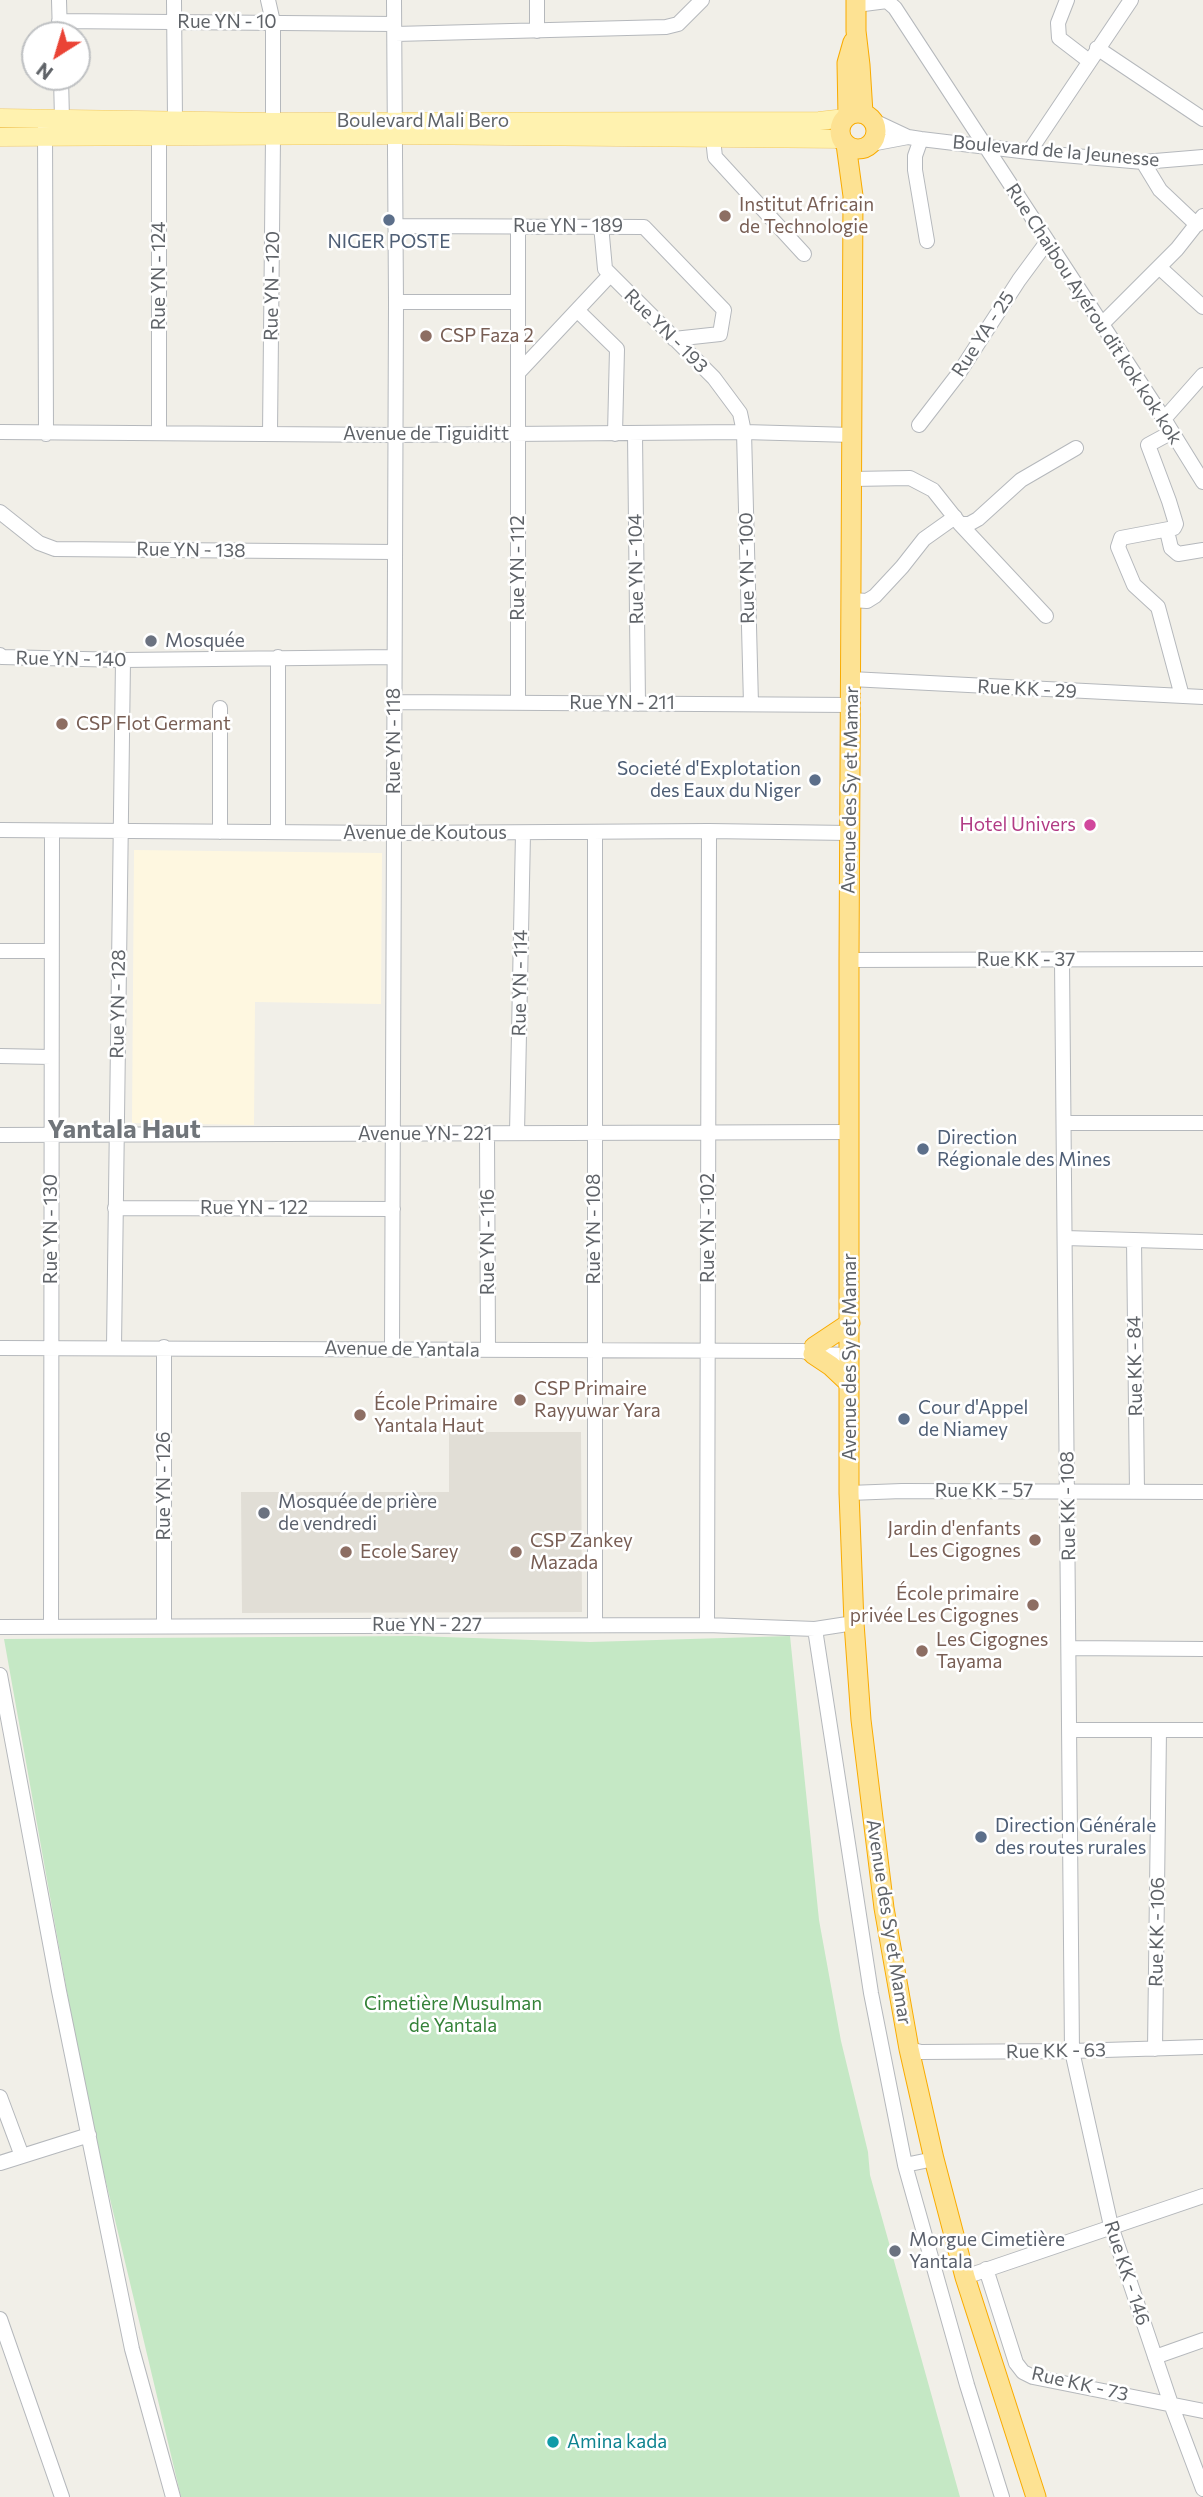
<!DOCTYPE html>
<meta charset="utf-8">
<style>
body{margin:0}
#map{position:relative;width:1203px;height:2497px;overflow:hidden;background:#f1efe8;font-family:Commissioner,sans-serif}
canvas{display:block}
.north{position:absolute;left:21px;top:21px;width:70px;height:70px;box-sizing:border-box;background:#fff;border:2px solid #bfc1c3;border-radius:50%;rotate:217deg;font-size:19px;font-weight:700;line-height:28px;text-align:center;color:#5f6368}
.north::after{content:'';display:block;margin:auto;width:24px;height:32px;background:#ea4335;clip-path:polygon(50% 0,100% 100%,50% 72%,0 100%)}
</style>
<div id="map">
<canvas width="1203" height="2497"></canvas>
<div class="north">N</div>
</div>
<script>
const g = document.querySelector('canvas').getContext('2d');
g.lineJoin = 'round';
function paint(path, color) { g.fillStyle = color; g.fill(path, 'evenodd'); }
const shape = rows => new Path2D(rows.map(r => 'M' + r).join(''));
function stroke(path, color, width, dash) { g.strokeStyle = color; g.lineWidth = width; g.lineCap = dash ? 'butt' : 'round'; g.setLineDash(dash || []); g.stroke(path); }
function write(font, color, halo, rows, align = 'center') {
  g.font = font + ' Commissioner,sans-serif'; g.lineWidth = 5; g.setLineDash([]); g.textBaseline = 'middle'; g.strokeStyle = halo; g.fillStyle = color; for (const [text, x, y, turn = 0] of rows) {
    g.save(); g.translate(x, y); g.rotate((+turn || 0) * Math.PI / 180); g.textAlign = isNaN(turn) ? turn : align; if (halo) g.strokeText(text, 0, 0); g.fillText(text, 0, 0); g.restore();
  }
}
paint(shape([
 [134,850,382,853,381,1004,255,1002,254,1125,132,1123]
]), '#fef7e0');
paint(shape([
 [449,1432,581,1432,582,1612,242,1613,241,1492,449,1492]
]), '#e1ded6');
paint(shape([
 [415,1636,590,1642,790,1636,819,1920,841,2041,868,2152,870,2175,960,2497,181,2497,86,2098,4,1639]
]), '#c5e8c5');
const minor = shape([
 [59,0,60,35],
 [174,0,175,120],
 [268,0,273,22,273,137,270,434],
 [537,0,537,31],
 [1067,0,1058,23,1059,38,1089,61],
 [856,5,887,1,895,8,1164,419,1203,482],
 [59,21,394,24],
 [395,34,666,27,678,24,702,0],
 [1097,48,1203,119],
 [61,77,62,120],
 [874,121,908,137,921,139,1029,152,1143,162,1203,157],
 [45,128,46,434],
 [159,129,159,432],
 [712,129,715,157,804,254],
 [921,139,915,156,915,170,927,241],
 [871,144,908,137],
 [1029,152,1131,0],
 [1143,162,1160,190,1197,225],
 [601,225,605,269,714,378,740,413,744,432,751,704],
 [395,226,644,227,724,310,720,334,674,339],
 [1159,267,1203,307],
 [396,302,518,302],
 [578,311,617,349,615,434],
 [1102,324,1177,249,1203,216],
 [518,373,610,275],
 [1164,419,1203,375],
 [919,425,959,373,1019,280,1047,242],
 [0,432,394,435,744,432,852,435],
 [1172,432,1148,445,1169,501,1176,524,1174,528,1121,538,1118,547,1134,585,1158,607,1182,696],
 [635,434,638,704],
 [852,479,910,478,933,490,960,524,969,524,978,519,1021,480,1076,448],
 [0,512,39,543,55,549,394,552],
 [960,524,1046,616],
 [1167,531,1171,548,1178,554,1203,550],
 [852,600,867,601,875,596,902,567,924,539,955,517],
 [0,655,2,657,123,660,394,657],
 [278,657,278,832],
 [851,679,1203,697],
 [394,702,851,705],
 [518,703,518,225],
 [220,708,220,832],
 [0,830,394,833,709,831,849,833],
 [595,832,595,1625],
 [0,951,51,951],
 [849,960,1203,959],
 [1062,960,1072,2051,1111,2226,1171,2404,1203,2489],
 [0,1056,51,1057],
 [1064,1123,1203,1123],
 [487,1133,488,1350],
 [517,1133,523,833],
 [0,1135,849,1132],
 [115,1208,393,1209],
 [1065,1238,1203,1242],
 [1134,1240,1137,1492],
 [114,1347,123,660],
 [0,1348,803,1351,813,1354,849,1355],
 [392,1348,396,302,394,0],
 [849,1493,902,1491,1203,1492],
 [164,1625,164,1347],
 [707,1625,709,831],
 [0,1627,707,1625,815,1629,854,1623],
 [51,1627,52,831],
 [815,1629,871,1993,905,2165,967,2385,1002,2497],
 [1069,1648,1203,1649],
 [0,1675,59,1991,132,2349,173,2497],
 [1070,1730,1203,1730],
 [909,2049,921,2052,1072,2051,1203,2047],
 [1155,2049,1159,1730],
 [0,2097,22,2156],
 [0,2163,89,2135],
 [905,2165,934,2159],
 [986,2269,1016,2363,1023,2372,1033,2377,1203,2411],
 [965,2277,1203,2196],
 [0,2319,62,2497],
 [1155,2357,1203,2340]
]);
const major = shape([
 [0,118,273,122,819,121,845,118],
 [0,137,396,135,842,139]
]);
const highway = shape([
 [856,0,856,31,860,65,863,113],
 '840 131a18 18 0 1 1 36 0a18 18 0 1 1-36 0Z',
 [848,116,847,63,853,42],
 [846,144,853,196,849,960,849,1493,854,1623,861,1720,884,1908,909,2049,934,2159,965,2277,1036,2497],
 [814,1347,850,1323],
 [813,1354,831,1366,849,1383]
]);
stroke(minor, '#b5b8bc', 16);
stroke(major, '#f2c960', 19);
stroke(highway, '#f9ab00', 21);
stroke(minor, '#fff', 14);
stroke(major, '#fff2af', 18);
stroke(highway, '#fde293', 19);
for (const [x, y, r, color] of [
 [725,216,7,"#8d6e63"],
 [389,220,7,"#5c6f8a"],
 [426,336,7,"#8d6e63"],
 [151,641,7,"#6b7280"],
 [62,724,7,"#8d6e63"],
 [815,780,7,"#5c6f8a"],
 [1090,825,7,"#d1479c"],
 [923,1149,7,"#5c6f8a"],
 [520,1400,7,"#8d6e63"],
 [360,1415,7,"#8d6e63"],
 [904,1419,7,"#5c6f8a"],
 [264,1513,7,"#6b7280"],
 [1035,1540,7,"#8d6e63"],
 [346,1552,7,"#8d6e63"],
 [516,1552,7,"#8d6e63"],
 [1033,1605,7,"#8d6e63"],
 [922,1651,7,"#8d6e63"],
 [981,1837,7,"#5c6f8a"],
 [895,2251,7,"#6b7280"],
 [553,2442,7,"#0f9aa8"]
]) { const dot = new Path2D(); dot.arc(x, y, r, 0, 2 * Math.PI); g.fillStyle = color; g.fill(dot); stroke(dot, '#fff', 2.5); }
write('19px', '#5f6368', '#fff', [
 ["Rue YN - 10",227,22],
 ["Boulevard Mali Bero",423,121],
 ["Boulevard de la Jeunesse",1056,151,5],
 ["Rue YN - 189",568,226],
 ["Rue YN - 124",159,276,-90],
 ["Rue YN - 120",272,286,-89],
 ["Rue Chaibou Ayérou dit kok kok kok",1094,314,57],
 ["Rue YN - 193",666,331,45],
 ["Rue YA - 25",983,334,-57],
 ["Avenue de Tiguiditt",426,434],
 ["Rue YN - 138",191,550,1],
 ["Rue YN - 112",518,568,-90],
 ["Rue YN - 100",747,568,-91],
 ["Rue YN - 104",636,569,-91],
 ["Rue YN - 140",71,659,1],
 ["Rue KK - 29",1027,689,3],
 ["Rue YN - 211",622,703],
 ["Rue YN - 118",394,741,-90],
 ["Avenue des Sy et Mamar",850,790,-89],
 ["Avenue de Koutous",425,833],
 ["Rue KK - 37",1026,960],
 ["Rue YN - 114",520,983,-89],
 ["Rue YN - 128",118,1004,-89],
 ["Avenue YN- 221",425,1134],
 ["Rue YN - 122",254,1208],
 ["Rue YN - 102",708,1228,-90],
 ["Rue YN - 130",51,1229,-90],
 ["Rue YN - 108",594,1229,-90],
 ["Rue YN - 116",488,1242,-90],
 ["Avenue de Yantala",402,1349,1],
 ["Avenue des Sy et Mamar",850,1357,-90],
 ["Rue KK - 84",1135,1366,-91],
 ["Rue YN - 126",164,1486,-90],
 ["Rue KK - 57",984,1491],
 ["Rue KK - 108",1068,1506,-91],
 ["Rue YN - 227",427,1625],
 ["Avenue des Sy et Mamar",889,1922,81],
 ["Rue KK - 106",1157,1932,-89],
 ["Rue KK - 63",1056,2051,-1],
 ["Rue KK - 146",1127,2273,72],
 ["Rue KK - 73",1080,2384,13]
]);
write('19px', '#785e54', '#fff', [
 ["Institut Africain",739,205],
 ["de Technologie",739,227],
 ["CSP Faza 2",440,336],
 ["CSP Flot Germant",76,724],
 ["CSP Primaire",534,1389],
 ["Rayyuwar Yara",534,1411],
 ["École Primaire",374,1404],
 ["Yantala Haut",374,1426],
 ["Jardin d'enfants",1021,1529,"right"],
 ["Les Cigognes",1021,1551,"right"],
 ["CSP Zankey",530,1541],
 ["Mazada",530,1563],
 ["Ecole Sarey",360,1552],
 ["École primaire",1019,1594,"right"],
 ["privée Les Cigognes",1019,1616,"right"],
 ["Les Cigognes",936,1640],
 ["Tayama",936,1662]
], 'left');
write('19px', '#4e5e75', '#fff', [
 ["NIGER POSTE",389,242,"center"],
 ["Societé d'Explotation",801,769,"right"],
 ["des Eaux du Niger",801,791,"right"],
 ["Direction",937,1138],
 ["Régionale des Mines",937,1160],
 ["Cour d'Appel",918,1408],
 ["de Niamey",918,1430],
 ["Direction Générale",995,1826],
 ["des routes rurales",995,1848]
], 'left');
write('19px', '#5b616d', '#fff', [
 ["Mosquée",165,641],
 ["Mosquée de prière",278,1502],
 ["de vendredi",278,1524],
 ["Morgue Cimetière",909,2240],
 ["Yantala",909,2262]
], 'left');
write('19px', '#b23c85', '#fff', [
 ["Hotel Univers",1076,825]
], 'right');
write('19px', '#348238', '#fff', [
 ["Cimetière Musulman",453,2004],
 ["de Yantala",453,2026]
]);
write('19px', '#0d838f', '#fff', [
 ["Amina kada",567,2442]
], 'left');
write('bold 26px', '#70757a', '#fff', [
 ["Yantala Haut",124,1129]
]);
</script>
